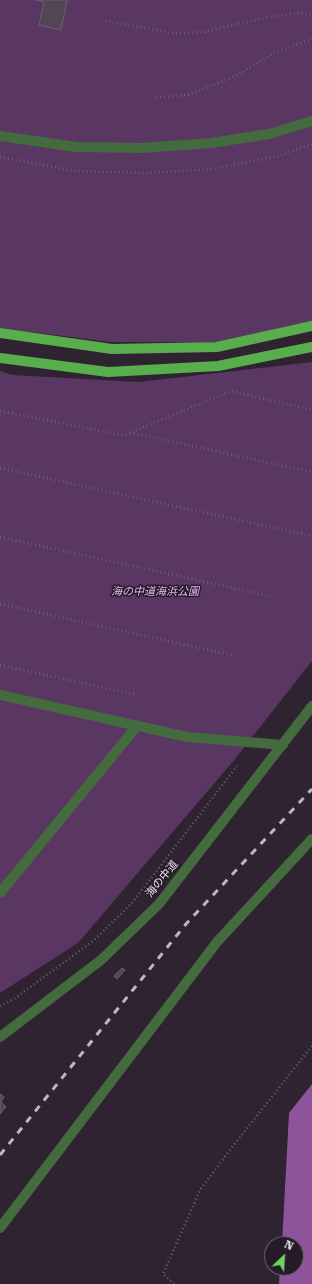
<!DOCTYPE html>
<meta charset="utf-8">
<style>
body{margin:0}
#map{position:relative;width:312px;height:1284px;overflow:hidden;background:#2f2332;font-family:"Roboto Serif",serif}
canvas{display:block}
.north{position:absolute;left:264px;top:1236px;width:40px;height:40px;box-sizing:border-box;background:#251a28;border:1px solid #736975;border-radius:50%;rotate:25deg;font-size:11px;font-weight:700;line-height:16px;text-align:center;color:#e7dfe9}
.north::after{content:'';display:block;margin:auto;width:14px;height:18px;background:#6ed360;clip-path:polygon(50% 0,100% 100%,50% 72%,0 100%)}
</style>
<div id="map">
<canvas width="312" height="1284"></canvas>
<div class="north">N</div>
</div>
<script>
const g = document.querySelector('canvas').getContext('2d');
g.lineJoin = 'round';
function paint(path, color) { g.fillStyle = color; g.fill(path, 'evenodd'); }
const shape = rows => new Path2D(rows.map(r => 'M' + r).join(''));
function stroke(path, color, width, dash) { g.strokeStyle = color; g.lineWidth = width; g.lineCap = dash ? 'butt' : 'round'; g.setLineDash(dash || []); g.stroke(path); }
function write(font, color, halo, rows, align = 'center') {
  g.font = font + ' "Roboto Serif","Noto Sans JP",serif'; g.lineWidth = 3; g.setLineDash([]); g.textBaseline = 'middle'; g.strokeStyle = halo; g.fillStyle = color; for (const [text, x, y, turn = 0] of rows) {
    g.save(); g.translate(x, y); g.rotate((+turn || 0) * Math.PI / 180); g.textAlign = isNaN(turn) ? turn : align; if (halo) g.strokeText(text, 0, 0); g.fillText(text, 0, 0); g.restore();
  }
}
paint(shape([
 [0,0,312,0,312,321,218,342,110,342,0,328],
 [312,362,312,661,235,759,78,943,0,993,0,371,13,375,139,382]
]), '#5a3663');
paint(shape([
 [312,1084,312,1284,279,1284,280,1268,296,1268,296,1244,282,1244,289,1113]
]), '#8d549b');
const building = shape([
 [36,0,67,0,61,30,39,25,44,2,36,0],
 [122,968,125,970,117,979,114,976,122,968],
 [0,1094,4,1097,1,1102,6,1107,0,1114,0,1094]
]);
paint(building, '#524555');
stroke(building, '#6d6071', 1);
stroke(shape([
 [105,21,173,33,204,32,264,18,298,13,312,15],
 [156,97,188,95,236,76,274,53,312,39],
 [0,157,75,171,148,173,213,169,278,156,312,144],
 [0,411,122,435,132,433,312,472],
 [132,432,231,391,312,410],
 [0,468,312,536],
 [0,537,270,596],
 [0,604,232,655],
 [0,665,137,695],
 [0,1006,14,999,93,941,132,903,237,766],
 [174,1284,163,1274,200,1190,233,1146,312,1046]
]), '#6b606e', 2.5, [1, 3]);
stroke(shape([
 [0,136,76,147,143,148,211,143,269,134,312,121],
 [0,695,187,737,283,745],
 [0,893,137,726]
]), '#446b3e', 10);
stroke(shape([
 [0,1228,217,942,312,839]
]), '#446b3e', 10);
stroke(shape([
 [0,1037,101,960,159,904,312,706]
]), '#446b3e', 10);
stroke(shape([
 [0,333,112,349,217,347,312,326],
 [0,358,108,372,218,366,312,347]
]), '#58ad4c', 10);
stroke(shape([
 [0,1155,186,924,312,789]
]), '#bfb6c1', 3, [7, 7]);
write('italic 11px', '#e8b9f3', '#251a28', [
 ["海の中道海浜公園",155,592]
]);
write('11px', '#e7dfe9', '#251a28', [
 ["海の中道",162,879,-51]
]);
</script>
